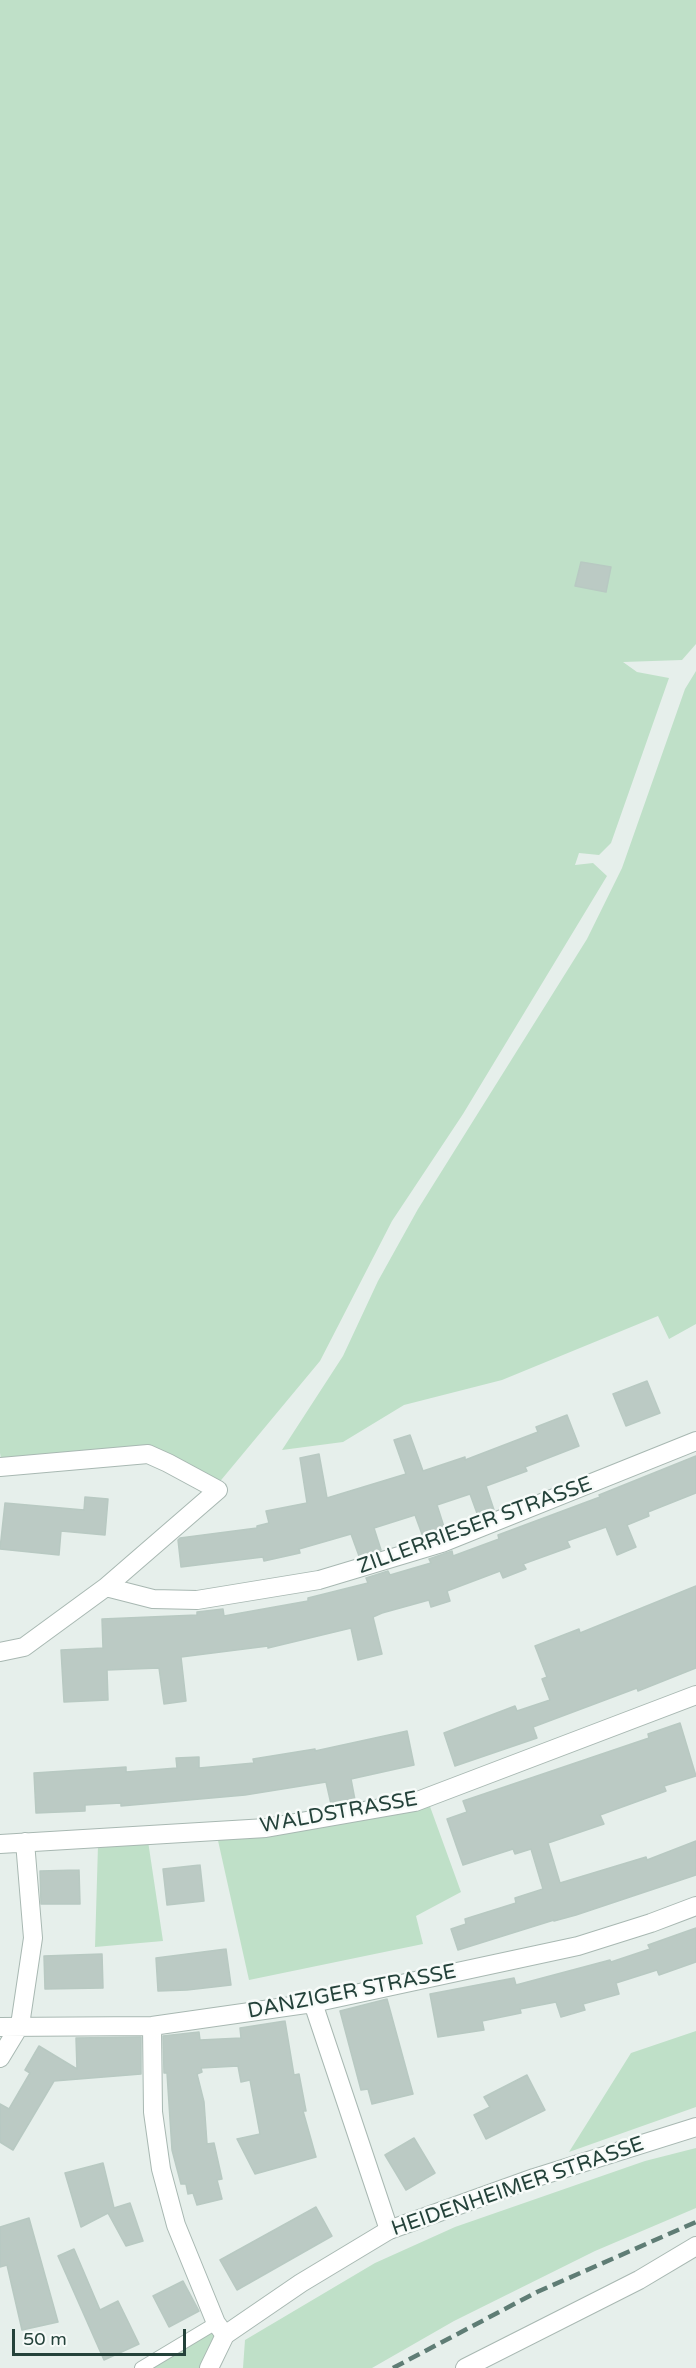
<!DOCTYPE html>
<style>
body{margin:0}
#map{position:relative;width:696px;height:2368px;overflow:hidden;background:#e6efeb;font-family:"Varela Round",sans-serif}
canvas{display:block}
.scale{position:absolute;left:12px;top:2329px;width:174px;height:27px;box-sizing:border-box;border:3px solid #24423a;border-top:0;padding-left:8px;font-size:18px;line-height:21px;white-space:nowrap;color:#24423a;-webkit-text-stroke:4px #f7fbf9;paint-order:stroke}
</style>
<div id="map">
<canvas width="696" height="2368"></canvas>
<div class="scale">50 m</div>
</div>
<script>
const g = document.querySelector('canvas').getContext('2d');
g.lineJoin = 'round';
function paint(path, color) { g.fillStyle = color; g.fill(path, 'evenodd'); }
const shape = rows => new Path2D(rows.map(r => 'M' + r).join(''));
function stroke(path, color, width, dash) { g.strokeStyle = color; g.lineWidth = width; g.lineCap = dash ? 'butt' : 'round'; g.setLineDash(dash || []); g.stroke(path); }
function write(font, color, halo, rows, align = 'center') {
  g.font = font + ' "Varela Round",sans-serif'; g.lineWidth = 5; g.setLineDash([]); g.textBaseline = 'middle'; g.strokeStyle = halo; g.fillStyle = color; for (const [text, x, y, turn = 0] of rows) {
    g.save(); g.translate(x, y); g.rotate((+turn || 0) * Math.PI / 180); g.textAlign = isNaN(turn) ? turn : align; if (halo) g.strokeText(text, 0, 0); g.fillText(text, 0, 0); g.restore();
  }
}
paint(shape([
 [0,0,696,0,696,644,682,660,623,662,637,672,669,678,611,843,599,855,579,853,575,865,593,863,607,876,463,1114,392,1221,320,1361,217,1485,149,1450,2,1464,0,1453],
 [696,671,696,1324,669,1339,658,1316,502,1380,404,1405,343,1442,282,1450,343,1356,378,1281,418,1209,587,939,622,868,685,689],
 [428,1801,461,1892,416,1916,423,1944,249,1980,217,1836],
 [148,1841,163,1941,95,1947,98,1845],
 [696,2031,696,2107,569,2152,631,2053],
 [696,2148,696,2208,595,2251,454,2321,372,2368,243,2368,245,2340,375,2263,455,2227,645,2161],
 [216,2323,225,2335,209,2368,141,2368]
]), '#bfe0c8');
const building = shape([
 [581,562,611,567,606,592,575,586,581,562],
 [647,1381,660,1413,626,1426,613,1394,647,1381],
 [567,1415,579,1446,525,1467,527,1471,486,1486,494,1510,478,1516,470,1494,437,1505,445,1530,438,1532,423,1537,415,1515,374,1528,381,1550,359,1556,351,1534,299,1549,300,1553,264,1561,263,1557,181,1567,178,1540,180,1538,257,1528,257,1526,269,1523,266,1511,307,1503,300,1458,319,1454,327,1498,406,1474,394,1440,410,1435,423,1471,465,1457,465,1460,538,1432,536,1427,567,1415],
 [696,1456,696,1493,648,1512,649,1516,627,1525,636,1547,617,1555,606,1527,567,1541,570,1547,523,1564,526,1569,503,1578,500,1571,447,1591,450,1601,431,1607,429,1600,382,1613,373,1617,382,1654,358,1660,351,1628,268,1648,268,1646,181,1657,186,1701,164,1704,159,1668,107,1670,108,1700,64,1702,61,1650,103,1648,102,1619,197,1615,197,1612,223,1609,224,1616,308,1601,308,1598,368,1583,366,1578,388,1571,390,1575,431,1563,429,1559,452,1551,453,1556,499,1539,498,1535,600,1497,599,1495,696,1456],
 [85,1497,108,1499,105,1535,61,1531,59,1555,0,1549,5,1503,84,1510,85,1497],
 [696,1586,696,1668,638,1691,637,1688,533,1727,537,1738,455,1766,444,1733,515,1706,517,1711,550,1700,542,1679,547,1677,535,1646,579,1629,580,1633,696,1586],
 [680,1723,696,1776,664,1786,666,1791,600,1815,604,1824,548,1843,560,1883,646,1857,647,1860,696,1841,696,1875,576,1915,554,1921,554,1920,458,1950,451,1929,466,1924,465,1919,516,1903,515,1898,543,1889,531,1849,515,1854,513,1849,463,1865,447,1819,467,1812,463,1801,649,1738,648,1734,680,1723],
 [407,1731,414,1765,351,1779,355,1800,331,1804,326,1782,245,1795,121,1806,121,1803,85,1805,85,1811,36,1813,34,1773,126,1767,126,1772,177,1768,176,1758,199,1757,199,1768,254,1763,253,1759,315,1749,315,1751,407,1731],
 [200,1865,204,1901,167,1905,163,1869,200,1865],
 [79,1870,80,1904,41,1904,40,1871,79,1870],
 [696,1928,696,1962,659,1975,657,1970,616,1983,619,1994,583,2004,585,2010,561,2017,556,2002,520,2009,521,2013,482,2021,484,2030,438,2037,430,1994,514,1978,516,1985,610,1960,611,1962,650,1949,648,1945,696,1928],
 [226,1949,231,1985,187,1990,158,1991,156,1958,226,1949],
 [102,1954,103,1988,45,1989,44,1956,102,1954],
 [387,1999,413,2094,372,2104,368,2089,361,2090,340,2011,387,1999],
 [285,2021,294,2075,299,2074,306,2111,303,2111,316,2157,255,2174,237,2139,260,2134,250,2080,241,2082,238,2066,201,2068,202,2072,197,2074,204,2102,207,2144,214,2143,222,2179,217,2180,222,2199,197,2205,193,2193,188,2194,186,2184,181,2184,172,2150,167,2073,164,2073,163,2036,199,2032,200,2040,241,2038,240,2028,285,2021],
 [141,2037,141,2074,54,2081,13,2150,0,2142,0,2104,9,2109,30,2073,25,2070,39,2046,77,2069,76,2038,141,2037],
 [527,2075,545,2110,486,2139,474,2115,490,2107,484,2097,527,2075],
 [414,2138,435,2173,406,2190,385,2155,414,2138],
 [103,2163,114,2208,130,2203,143,2241,126,2246,108,2213,81,2227,65,2173,103,2163],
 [316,2207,332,2236,237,2290,220,2260,316,2207],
 [29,2218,58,2322,22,2330,7,2265,0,2267,0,2227,29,2218],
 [74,2249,100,2310,118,2301,139,2344,104,2360,58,2256,74,2249],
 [183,2281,199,2311,169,2327,153,2296,183,2281]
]);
paint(building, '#bbcac4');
stroke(building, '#b8c9c2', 1.5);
const service = shape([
 [141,2368,216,2323]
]);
const minor = shape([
 [0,1467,148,1454,168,1463,218,1490,106,1587,24,1647,0,1652],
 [106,1587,153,1599,197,1600,319,1580,442,1543,696,1441],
 [0,1844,266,1828,415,1802,696,1695],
 [313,2003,389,2230],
 [152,2026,153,2112,161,2169,176,2225,216,2323,225,2335],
 [0,2027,152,2026,313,2003,578,1946,651,1923,696,1906],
 [0,2058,20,2025,33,1938,25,1842],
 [465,2368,639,2280,696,2246]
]);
const tertiary = shape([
 [209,2368,225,2335,301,2283,389,2230,534,2178,696,2127]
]);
stroke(service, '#a8b8b2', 14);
stroke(minor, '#a8b8b2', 20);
stroke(tertiary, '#a8b8b2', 20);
stroke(service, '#fff', 12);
stroke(minor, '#fff', 18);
stroke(tertiary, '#fff', 18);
stroke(shape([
 [393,2368,537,2292,696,2222]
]), '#5f7d75', 4.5, [12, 6]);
write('21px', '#24423a', '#f7fbf9', [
 ["ZILLERRIESER STRASSE",475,1526,-20],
 ["WALDSTRASSE",339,1813,-10],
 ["DANZIGER STRASSE",352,1992,-11],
 ["HEIDENHEIMER STRASSE",518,2187,-19]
]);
</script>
